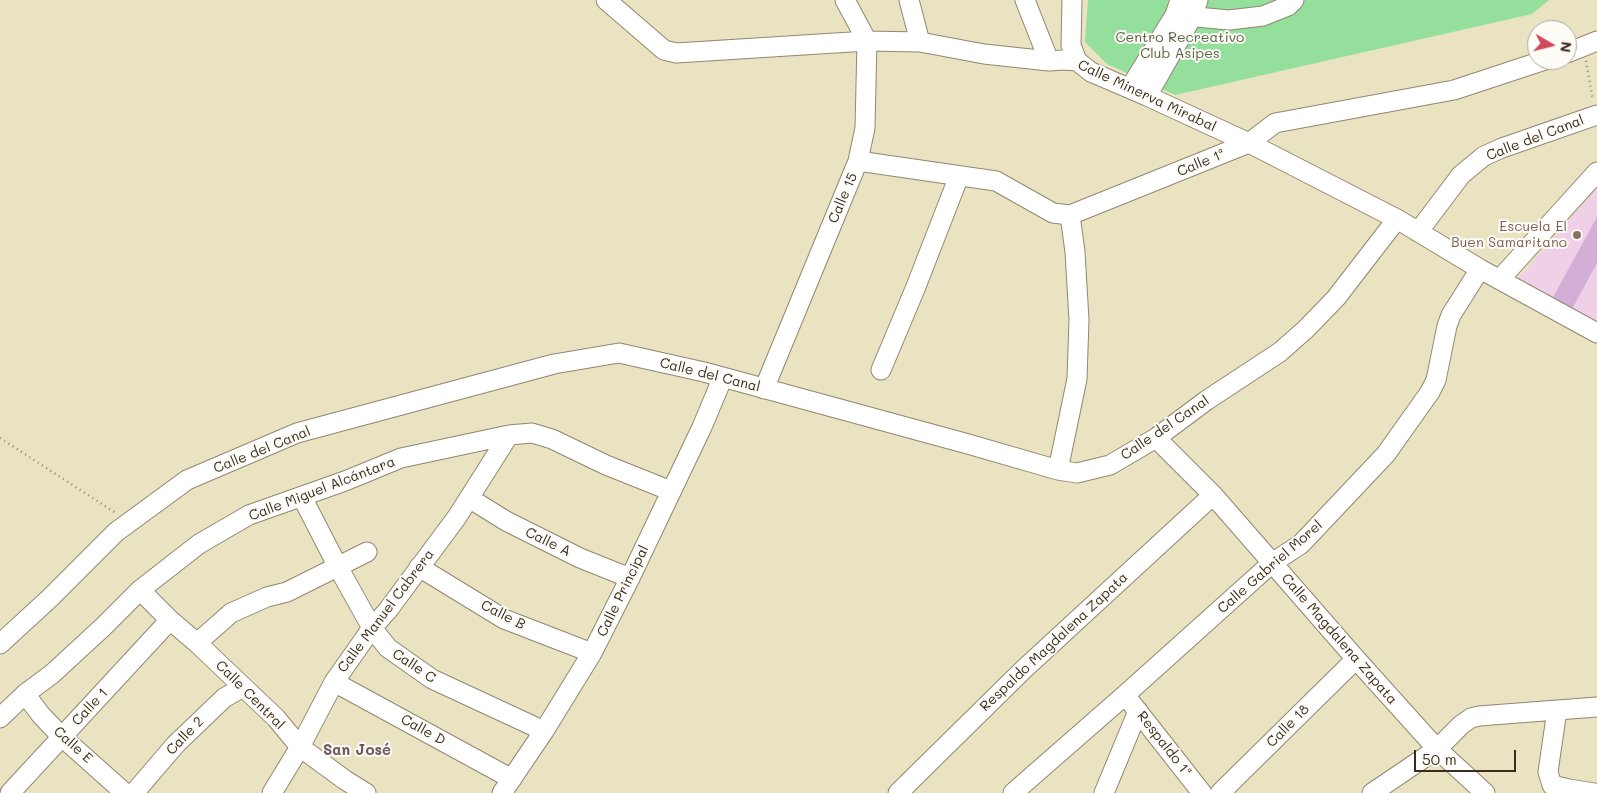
<!DOCTYPE html>
<meta charset="utf-8">
<style>
body{margin:0}
#map{position:relative;width:1597px;height:793px;overflow:hidden;background:#eae3c1;font-family:Mali,sans-serif}
canvas{display:block}
.north{position:absolute;left:1527px;top:20px;width:50px;height:50px;box-sizing:border-box;background:#fdfcf7;border:1px solid #afa8a0;border-radius:50%;rotate:98deg;font-size:14px;font-weight:700;line-height:20px;text-align:center;color:#3b2a1e}
.north::after{content:'';display:block;margin:auto;width:18px;height:22px;background:#d1495b;clip-path:polygon(50% 0,100% 100%,50% 72%,0 100%)}
.scale{position:absolute;left:1414px;top:750px;width:102px;height:22px;box-sizing:border-box;border:2px solid #3b2a1e;border-top:0;padding-left:6px;font-size:15px;line-height:18px;white-space:nowrap;color:#3b2a1e;-webkit-text-stroke:4px #fdfcf7;paint-order:stroke}
</style>
<div id="map">
<canvas width="1597" height="793"></canvas>
<div class="north">N</div>
<div class="scale">50 m</div>
</div>
<script>
const g = document.querySelector('canvas').getContext('2d');
g.lineJoin = 'round';
function paint(path, color) { g.fillStyle = color; g.fill(path, 'evenodd'); }
const shape = rows => new Path2D(rows.map(r => 'M' + r).join(''));
function stroke(path, color, width, dash) { g.strokeStyle = color; g.lineWidth = width; g.lineCap = dash ? 'butt' : 'round'; g.setLineDash(dash || []); g.stroke(path); }
function write(font, color, halo, rows, align = 'center') {
  g.font = font + ' Mali,sans-serif'; g.lineWidth = 4; g.setLineDash([]); g.textBaseline = 'middle'; g.strokeStyle = halo; g.fillStyle = color; for (const [text, x, y, turn = 0] of rows) {
    g.save(); g.translate(x, y); g.rotate((+turn || 0) * Math.PI / 180); g.textAlign = isNaN(turn) ? turn : align; if (halo) g.strokeText(text, 0, 0); g.fillText(text, 0, 0); g.restore();
  }
}
paint(shape([
 [1597,188,1597,328,1515,282]
]), '#efd0e6');
paint(shape([
 [1088,0,1549,0,1532,14,1175,95,1107,64,1085,42]
]), '#93df9b');
paint(shape([
 [1597,217,1597,263,1571,311,1551,301]
]), '#d3aed7');
const minor = shape([
 [606,0,664,50,676,53,867,41,920,42,984,54,1049,61,1063,60,1077,61,1091,72,1147,96,1249,143,1397,219,1480,269,1597,333],
 [909,0,920,42],
 [1025,0,1049,61],
 [1072,0,1071,45,1077,61],
 [1175,15,1229,20,1263,16,1288,6,1294,0],
 [1567,53,1597,41],
 [1130,88,1175,15,1180,0],
 [1147,96,1192,17,1198,0],
 [858,161,996,181,1053,213,1070,215,1249,143,1275,123,1454,90,1545,60],
 [1418,232,1461,175,1484,156,1502,148,1597,115],
 [1500,279,1597,172],
 [881,370,915,289,959,176],
 [764,389,858,161,865,128,867,41,845,0],
 [1156,438,1213,495,1356,659,1437,749,1485,793],
 [1058,470,1077,379,1079,320,1075,252,1070,215],
 [302,497,338,567,372,628,388,648,432,679,544,731],
 [469,498,506,521,580,558,630,578],
 [419,567,504,619,592,653],
 [140,590,170,620,197,643,276,718,300,747,345,780,366,793],
 [197,643,231,613,267,597,287,592,367,552],
 [0,644,50,598,116,532,187,480,297,433,554,364,619,353,704,372,968,444,1058,470,1077,473,1110,465,1156,438,1207,400,1280,352,1306,329,1336,298,1397,219],
 [334,682,512,779],
 [25,694,41,715,62,737,125,793],
 [1125,695,1202,793],
 [1557,710,1548,772,1552,785,1569,789,1594,793],
 [0,718,25,694,52,674,103,627,140,590,199,544,249,515,345,481,401,458,509,435,532,433,552,439,606,465,671,491],
 [10,793,170,620],
 [134,793,176,744,224,698,243,687],
 [272,793,300,747,334,682,372,628,388,610,457,517,509,435],
 [502,793,544,731,592,653,630,578,702,427,723,377],
 [898,793,1023,670,1213,495],
 [1013,793,1125,695,1272,563,1301,544,1386,454,1430,392,1436,380,1447,326,1451,315,1480,269],
 [1104,793,1138,711],
 [1220,793,1356,659],
 [1372,793,1437,749,1461,725,1471,718,1479,716,1597,707]
]);
stroke(minor, '#928670', 21);
stroke(shape([
 [1586,61,1593,100],
 [0,438,116,513]
]), '#928670', 2.5, [1, 4]);
stroke(minor, '#fff', 19);
for (const [x, y, r, color] of [
 [1577,235,5,"#8d6e63"]
]) { const dot = new Path2D(); dot.arc(x, y, r, 0, 2 * Math.PI); g.fillStyle = color; g.fill(dot); stroke(dot, '#fdfcf7', 2); }
write('14px', '#556044', '#fdfcf7', [
 ["Centro Recreativo",1180,38],
 ["Club Asipes",1180,54]
]);
write('14px', '#3b2a1e', '#fdfcf7', [
 ["Calle Minerva Mirabal",1147,96,25],
 ["Calle del Canal",1535,138,-21],
 ["Calle 1ª",1201,163,-22],
 ["Calle 15",843,198,-67],
 ["Calle del Canal",710,375,14],
 ["Calle del Canal",1165,428,-34],
 ["Calle del Canal",262,450,-22],
 ["Calle Miguel Alcántara",322,489,-21],
 ["Calle A",548,542,26],
 ["Calle Gabriel Morel",1270,567,-41],
 ["Calle Principal",623,591,-64],
 ["Calle Manuel Cabrera",386,611,-53],
 ["Calle B",503,615,27],
 ["Calle Magdalena Zapata",1339,639,49],
 ["Respaldo Magdalena Zapata",1054,642,-43],
 ["Calle C",414,666,34],
 ["Calle Central",250,695,45],
 ["Calle 1",90,707,-47],
 ["Calle 18",1288,726,-45],
 ["Calle D",423,730,29],
 ["Calle 2",185,736,-46],
 ["Respaldo 1ª",1164,744,52],
 ["Calle E",73,745,42]
]);
write('14px', '#785e54', '#fdfcf7', [
 ["Escuela El",1567,227],
 ["Buen Samaritano",1567,243]
], 'right');
write('bold 15px', '#70585f', '#fdfcf7', [
 ["San José",357,750]
]);
</script>
